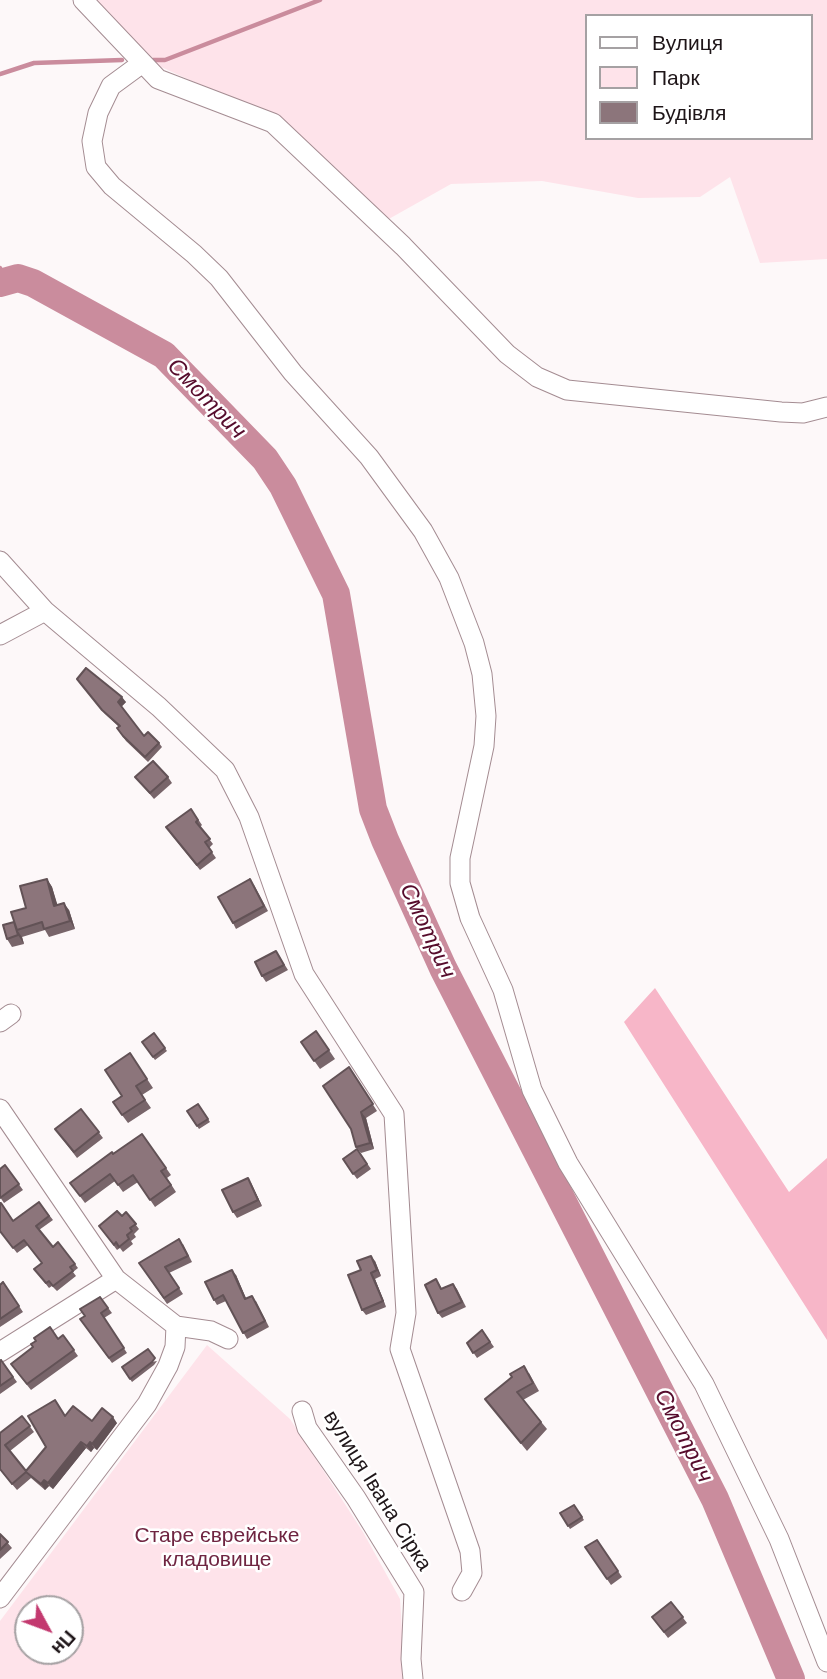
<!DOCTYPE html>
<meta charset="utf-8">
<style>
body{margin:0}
#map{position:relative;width:827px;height:1679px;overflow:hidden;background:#fdf8f9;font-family:Helvetica,sans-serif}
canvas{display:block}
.legend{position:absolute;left:585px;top:14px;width:228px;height:126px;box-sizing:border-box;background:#fff;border:2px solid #a5a1a3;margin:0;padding:9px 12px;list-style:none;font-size:21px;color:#1e1518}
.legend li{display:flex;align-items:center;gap:14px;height:35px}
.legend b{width:35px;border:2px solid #a5a1a3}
.north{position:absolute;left:14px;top:1595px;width:70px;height:70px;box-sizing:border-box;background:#fff;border:2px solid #a5a1a3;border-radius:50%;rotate:131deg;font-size:19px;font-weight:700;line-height:28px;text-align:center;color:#1e1518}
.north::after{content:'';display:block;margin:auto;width:24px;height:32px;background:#c3396f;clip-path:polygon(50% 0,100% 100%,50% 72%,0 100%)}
</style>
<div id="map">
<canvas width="827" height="1679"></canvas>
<ul class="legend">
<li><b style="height:9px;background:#fff"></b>Вулиця</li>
<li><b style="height:19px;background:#fee3ea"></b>Парк</li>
<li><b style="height:19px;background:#8c757b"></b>Будівля</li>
</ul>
<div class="north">Пн</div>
</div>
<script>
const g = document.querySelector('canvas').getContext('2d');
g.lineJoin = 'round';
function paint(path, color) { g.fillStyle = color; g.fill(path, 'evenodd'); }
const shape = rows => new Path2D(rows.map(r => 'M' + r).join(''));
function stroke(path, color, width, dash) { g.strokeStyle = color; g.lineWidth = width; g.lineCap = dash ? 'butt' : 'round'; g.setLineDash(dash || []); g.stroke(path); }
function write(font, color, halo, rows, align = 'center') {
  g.font = font + ' Helvetica,sans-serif'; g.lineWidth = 5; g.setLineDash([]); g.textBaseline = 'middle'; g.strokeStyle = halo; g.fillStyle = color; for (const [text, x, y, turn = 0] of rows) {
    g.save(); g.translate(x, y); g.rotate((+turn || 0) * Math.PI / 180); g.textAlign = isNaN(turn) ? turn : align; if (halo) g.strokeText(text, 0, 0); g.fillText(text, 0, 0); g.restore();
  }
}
paint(shape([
 [90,0,827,0,827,259,760,263,730,177,700,197,638,198,542,181,451,184,387,220,262,113,148,61],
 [587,16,811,16,811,138,587,138],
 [207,1345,290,1419,363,1532,400,1599,405,1679,0,1679,0,1621],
 [28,1609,70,1609,70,1651,28,1651]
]), '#fee3ea');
paint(shape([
 [655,988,789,1192,827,1158,827,1340,624,1022]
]), '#f7b6c8');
stroke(shape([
 [153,60,165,60,320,0],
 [0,74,34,63,122,60],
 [0,268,4,281]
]), '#ca8c9d', 4.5);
stroke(shape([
 [0,283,18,278,33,283,164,355,265,459,283,486,336,594,373,809,385,840,443,968,715,1499,791,1679]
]), '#ca8c9d', 28);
const minor = shape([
 [83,0,158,79,273,123,403,246,507,354,537,377,567,390,781,412,803,413,827,407],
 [141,64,111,86,98,113,92,141,96,167,112,186,194,254,219,278,293,373,369,457,423,531,449,578,474,643,482,674,486,716,484,746,460,858,460,883,470,918,503,990,532,1090,568,1163,704,1384,779,1539,827,1662],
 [0,561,45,611,159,707,225,770,249,817,304,974,394,1114,406,1313,400,1349,470,1551,472,1573,462,1591],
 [0,635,45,611],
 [0,1022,11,1014],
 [0,1109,116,1279,176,1326,211,1331,228,1339],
 [0,1352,116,1279],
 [302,1411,307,1428,356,1498,414,1592,411,1659,413,1679],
 [0,1598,147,1404,168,1366,175,1347,176,1326]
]);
stroke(minor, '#a48c92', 21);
stroke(minor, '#fff', 19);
paint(shape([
 [77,679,126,702,121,707,144,736,159,743,162,747,148,762,126,741,117,728,119,727,105,714],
 [135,777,168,777,172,783,154,799],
 [191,809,202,825,200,827,213,844,209,848,216,858,200,870,170,833],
 [47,879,52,887,57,905,69,910,75,929,49,937,45,930,22,937,24,944,12,947,7,939,14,922,26,908],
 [254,885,268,911,236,929,233,923],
 [276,951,288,970,266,982,262,976],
 [316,1031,335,1059,320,1069,301,1042],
 [154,1033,167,1051,155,1060,142,1042],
 [130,1053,153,1088,142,1095,151,1108,128,1123,122,1115,122,1096],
 [349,1067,377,1111,366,1118,374,1149,361,1153,356,1147],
 [198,1104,210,1122,199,1129,187,1111],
 [81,1109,103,1138,77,1158,55,1129],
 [142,1134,171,1175,167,1178,176,1192,155,1207,138,1182,123,1192,115,1181,85,1203,70,1183],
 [357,1149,371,1169,357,1179,343,1159],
 [5,1165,23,1190,4,1203,0,1197],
 [251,1183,262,1206,237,1218,233,1212],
 [39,1202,53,1220,39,1230,53,1247,58,1242,78,1268,73,1272,76,1276,57,1291,52,1286,49,1288,34,1269,42,1263,28,1245,17,1253,0,1231],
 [126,1212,139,1229,134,1234,136,1237,131,1241,133,1244,123,1252,120,1248,117,1250,99,1226,122,1216],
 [183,1244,192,1262,169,1273,183,1294,167,1304,139,1263],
 [375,1261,381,1276,375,1279,386,1307,366,1315,362,1310,361,1270],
 [236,1275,246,1299,256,1301,269,1327,247,1339,226,1301,217,1305,214,1300],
 [436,1279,442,1289,453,1284,457,1289,466,1307,442,1318,438,1313],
 [3,1282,23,1312,0,1327,0,1284],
 [100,1297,112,1313,104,1318,127,1353,112,1363,80,1319,85,1316],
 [482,1330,494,1347,477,1358,467,1343],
 [63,1335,78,1356,31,1390,15,1370],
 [1,1360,17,1382,0,1394,0,1361],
 [157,1361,154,1365,132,1382,122,1367],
 [529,1373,539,1391,523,1400,547,1429,527,1451,485,1399],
 [22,1416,34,1432,10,1451,26,1471,46,1447,65,1416,92,1421,117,1423,97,1450,94,1448,91,1452,86,1448,53,1489,49,1486,45,1490,31,1478,17,1490,0,1470,0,1433],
 [574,1505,584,1520,570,1529,560,1513],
 [0,1534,12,1548,0,1559],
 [597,1540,622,1577,611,1585,585,1547],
 [671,1602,687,1623,668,1638,652,1617]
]), '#78656a');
paint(shape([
 [122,697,126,702,121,707,118,702],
 [47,879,52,887,60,913,54,906],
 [64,903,69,910,75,929,70,921],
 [17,930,22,937,24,944,18,935],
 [361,1112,366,1118,374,1149,370,1143],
 [248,1178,251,1183,262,1206,258,1200],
 [371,1256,375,1261,381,1276,377,1270],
 [232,1270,236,1275,249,1305,245,1299],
 [371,1273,375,1279,386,1307,383,1301],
 [113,1417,117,1423,97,1450,92,1444],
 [81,1442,86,1448,53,1489,48,1483],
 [90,1442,94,1448,91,1452,87,1446],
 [44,1480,49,1486,45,1490,41,1484]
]), '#625256');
const building = shape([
 [86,668,122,697,118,702,144,736,148,732,159,743,145,757,123,736,117,728,120,726,102,710,77,679,86,668],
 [153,761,168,777,150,793,135,777,153,761],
 [191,809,198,820,196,822,210,839,205,842,212,852,197,865,166,827,191,809],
 [47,879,54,906,64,903,70,921,44,929,42,922,17,930,11,912,26,908,20,886,47,879],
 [250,879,264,906,233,923,218,897,250,879],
 [14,922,18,935,7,939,3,925,14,922],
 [276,951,284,965,262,976,255,962,276,951],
 [316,1031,329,1050,314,1061,301,1042,316,1031],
 [154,1033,165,1048,153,1057,142,1042,154,1033],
 [130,1053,147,1079,136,1086,145,1100,122,1115,113,1102,122,1096,105,1070,130,1053],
 [349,1067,373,1104,361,1112,370,1143,356,1147,351,1129,323,1086,349,1067],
 [198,1104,208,1119,197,1126,187,1111,198,1104],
 [81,1109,99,1132,74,1152,55,1129,81,1109],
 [142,1134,166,1168,161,1171,171,1185,150,1200,133,1175,118,1185,110,1174,80,1196,70,1183,112,1152,113,1154,142,1134],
 [357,1149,367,1164,353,1174,343,1159,357,1149],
 [5,1165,19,1184,0,1198,0,1169,5,1165],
 [248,1178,258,1200,233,1212,222,1190,248,1178],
 [39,1202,49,1216,36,1226,53,1247,58,1242,75,1264,70,1267,73,1271,53,1286,49,1281,46,1283,34,1269,42,1263,24,1240,13,1248,0,1231,0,1203,1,1203,13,1221,39,1202],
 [117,1211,122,1216,126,1212,136,1224,130,1228,132,1231,127,1235,129,1239,119,1247,116,1242,114,1245,99,1226,117,1211],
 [179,1239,188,1256,165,1267,179,1288,164,1298,139,1263,179,1239],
 [371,1256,377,1270,371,1273,383,1301,362,1310,348,1275,361,1270,357,1261,371,1256],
 [232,1270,245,1299,252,1296,265,1321,243,1333,223,1295,214,1300,205,1282,232,1270],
 [436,1279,441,1289,453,1284,462,1302,438,1313,425,1285,436,1279],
 [3,1282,19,1306,0,1319,0,1285,3,1282],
 [100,1297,108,1308,101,1313,124,1348,109,1358,80,1319,85,1316,80,1309,100,1297],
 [50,1327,58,1339,63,1335,74,1350,27,1384,11,1364,33,1347,31,1344,36,1341,34,1338,50,1327],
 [482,1330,490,1342,473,1353,467,1343,482,1330],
 [148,1349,155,1358,152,1362,130,1379,122,1367,148,1349],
 [1,1360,13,1377,0,1386,0,1361,1,1360],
 [524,1366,533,1383,517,1392,541,1422,521,1443,485,1399,512,1377,510,1374,524,1366],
 [55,1400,65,1416,73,1406,92,1421,102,1408,113,1417,92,1444,90,1442,87,1446,81,1442,48,1483,44,1480,41,1484,26,1472,12,1484,0,1469,0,1433,22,1416,30,1426,5,1445,26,1471,46,1447,28,1416,55,1400],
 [574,1505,582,1517,568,1526,560,1513,574,1505],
 [0,1534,8,1542,0,1550,0,1534],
 [597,1540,618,1571,607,1579,585,1547,597,1540],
 [671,1602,683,1617,664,1632,652,1617,671,1602]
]);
paint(building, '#8c757b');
stroke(building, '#625256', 2);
write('21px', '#1e1518', '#fff', [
 ["вулиця Івана Сірка",377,1491,58]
]);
write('21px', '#6f2541', '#fff', [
 ["Старе єврейське",217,1536],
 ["кладовище",217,1560]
]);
write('italic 23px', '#560c2c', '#fff', [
 ["Смотрич",206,399,46],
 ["Смотрич",427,931,65],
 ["Смотрич",683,1436,63]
]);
</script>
